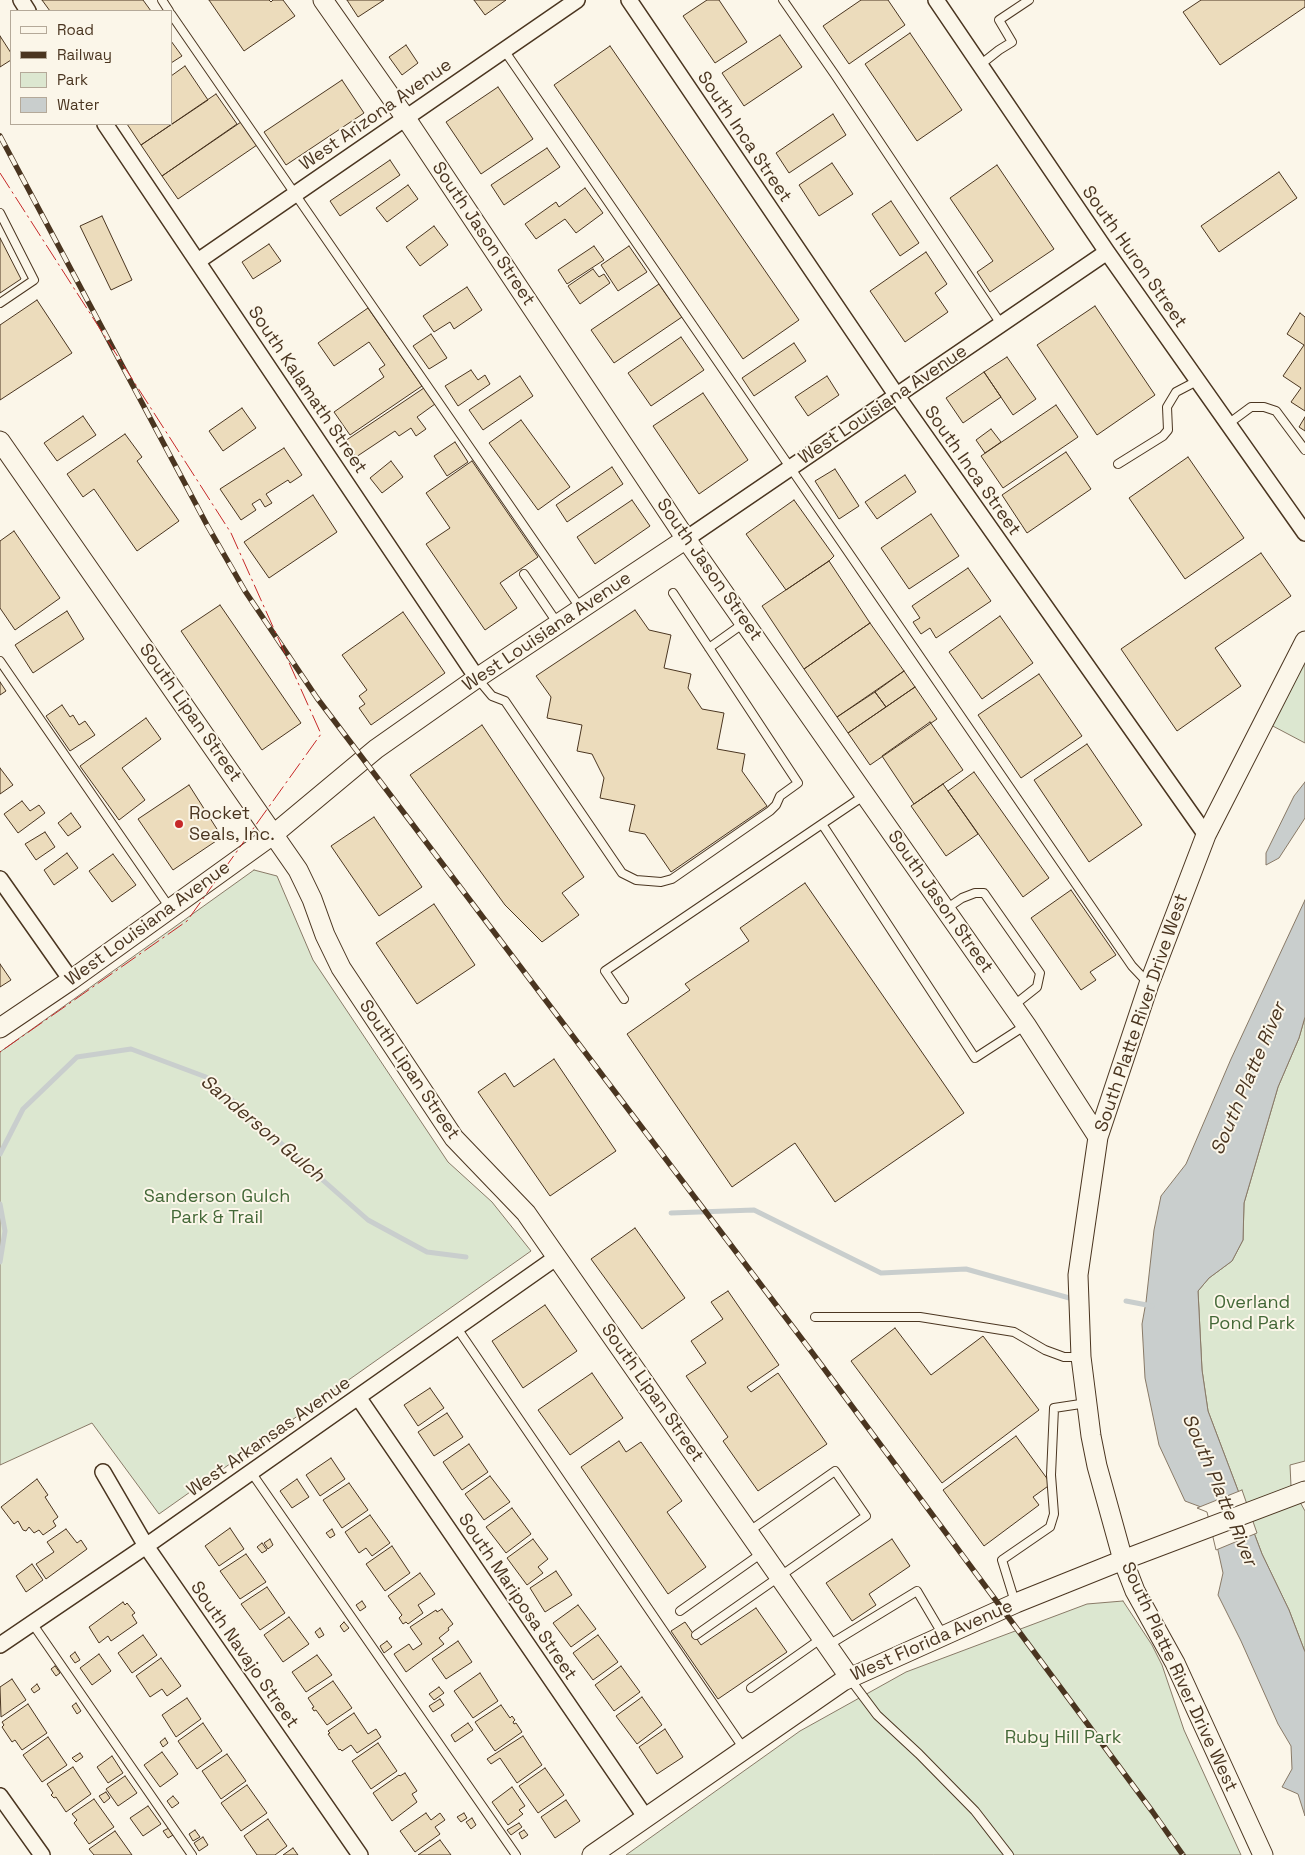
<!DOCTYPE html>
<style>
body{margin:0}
#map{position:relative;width:1305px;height:1855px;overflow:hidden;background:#fbf6e9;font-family:"Space Grotesk",sans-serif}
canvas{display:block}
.legend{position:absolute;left:10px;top:10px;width:162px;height:115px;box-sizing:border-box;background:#fbf6e9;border:1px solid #b4a999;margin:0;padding:6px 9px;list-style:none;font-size:15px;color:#4a3520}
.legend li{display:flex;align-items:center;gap:10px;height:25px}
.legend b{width:25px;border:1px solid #b4a999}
</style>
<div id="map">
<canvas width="1305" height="1855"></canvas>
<ul class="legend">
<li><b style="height:6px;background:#fbf6e9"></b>Road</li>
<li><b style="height:6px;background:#4a3520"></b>Railway</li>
<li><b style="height:14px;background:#dce7d0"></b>Park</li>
<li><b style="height:14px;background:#c9cecd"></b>Water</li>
</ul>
</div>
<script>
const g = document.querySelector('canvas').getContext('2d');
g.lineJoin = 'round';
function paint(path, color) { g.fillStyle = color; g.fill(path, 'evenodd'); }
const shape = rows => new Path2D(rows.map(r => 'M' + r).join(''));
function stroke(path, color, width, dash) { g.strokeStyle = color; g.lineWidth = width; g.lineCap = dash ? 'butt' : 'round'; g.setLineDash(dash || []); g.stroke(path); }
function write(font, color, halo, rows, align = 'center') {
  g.font = font + ' "Space Grotesk",sans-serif'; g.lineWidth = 4; g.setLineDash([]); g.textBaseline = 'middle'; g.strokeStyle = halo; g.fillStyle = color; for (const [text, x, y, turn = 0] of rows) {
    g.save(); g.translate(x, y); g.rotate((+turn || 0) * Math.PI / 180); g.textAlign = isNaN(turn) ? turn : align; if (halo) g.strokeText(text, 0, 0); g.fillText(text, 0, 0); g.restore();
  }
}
const green = shape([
 [1305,656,1305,743,1269,724,1305,656],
 [254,870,277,876,313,960,448,1162,492,1202,531,1251,159,1514,92,1423,0,1465,0,1052,254,870],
 [1305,1017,1305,1461,1290,1465,1291,1486,1305,1511,1305,1652,1289,1610,1262,1554,1208,1411,1202,1370,1198,1291,1209,1278,1232,1261,1243,1240,1244,1203,1278,1087,1299,1038,1305,1017],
 [1123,1601,1152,1645,1162,1665,1184,1730,1241,1855,626,1855,800,1731,906,1672,1087,1604,1123,1601]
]);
paint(green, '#dce7d0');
stroke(green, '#887966', 1);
const water = shape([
 [1305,782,1305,818,1279,858,1266,865,1266,853,1294,796,1305,782],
 [1305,900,1305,1017,1299,1038,1278,1087,1244,1203,1243,1240,1232,1261,1209,1278,1198,1291,1202,1370,1208,1411,1262,1554,1289,1610,1305,1652,1305,1816,1298,1794,1282,1787,1292,1769,1291,1746,1278,1724,1241,1641,1218,1595,1223,1573,1209,1510,1185,1501,1159,1445,1145,1378,1142,1324,1146,1302,1154,1230,1161,1196,1186,1164,1231,1059,1305,900]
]);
paint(water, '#c9cecd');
stroke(water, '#887966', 1);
const pier = shape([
 [1242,1490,1257,1533,1216,1550,1207,1512,1197,1508,1242,1490]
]);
paint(pier, '#fbf6e9');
stroke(pier, '#887966', 1);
stroke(shape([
 [0,1154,23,1109,77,1057,131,1049,206,1077,368,1220,427,1252,466,1257],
 [0,1204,5,1231,0,1262],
 [671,1213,754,1210,881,1273,966,1269,1073,1299],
 [1126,1301,1152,1306]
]), '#c9cecd', 5);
const building = shape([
 [42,0,143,0,151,11,50,11,42,0],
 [209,0,269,0,271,2,273,0,283,0,295,16,244,51,209,0],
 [347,0,384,0,358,17,347,0],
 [474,0,506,0,485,15,474,0],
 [707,0,719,0,747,42,715,63,683,16,707,0],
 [861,0,888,0,905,25,849,64,823,26,861,0],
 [1201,0,1305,0,1305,7,1220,65,1183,12,1201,0],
 [910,33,962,110,917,141,865,64,910,33],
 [780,35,802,67,744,106,722,73,780,35],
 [0,36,11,53,11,60,0,67,0,36],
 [171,41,182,56,171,63,171,41],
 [406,45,418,63,402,75,389,57,406,45],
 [610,46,799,320,743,359,554,85,610,46],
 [185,66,208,100,141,145,127,124,171,124,171,76,185,66],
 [342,80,364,113,286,165,264,132,342,80],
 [498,87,533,139,481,174,446,122,498,87],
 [216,94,237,124,162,176,141,145,216,94],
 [833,114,846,135,789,173,776,153,833,114],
 [241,122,257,145,178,199,162,176,241,122],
 [547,148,560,167,504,205,491,185,547,148],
 [390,160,400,175,340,216,330,201,390,160],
 [832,163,853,194,819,216,799,185,832,163],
 [997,165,1054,249,990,292,977,272,993,261,950,198,997,165],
 [1279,172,1297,198,1219,252,1201,226,1279,172],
 [408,185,418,199,387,222,376,208,408,185],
 [585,188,603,213,576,233,565,219,536,239,525,224,556,202,559,207,585,188],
 [891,201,919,243,900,256,872,214,891,201],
 [102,216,132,280,111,290,80,226,102,216],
 [434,226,448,245,420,266,406,247,434,226],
 [0,238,21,279,0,293,0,238],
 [269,244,281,261,253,279,242,262,269,244],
 [594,246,604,260,567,284,558,270,594,246],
 [629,246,647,272,618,291,601,265,629,246],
 [926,252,947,284,935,293,948,312,905,342,870,291,926,252],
 [593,269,599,277,604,274,610,283,580,304,568,286,593,269],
 [659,284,682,317,614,363,591,330,659,284],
 [467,287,482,310,454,329,450,322,434,332,423,316,467,287],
 [37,300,72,353,0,400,0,325,37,300],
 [1095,306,1155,395,1097,435,1037,345,1095,306],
 [368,308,422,386,350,435,334,412,384,377,379,369,385,365,369,342,334,366,318,343,368,308],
 [1300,313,1305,317,1305,411,1291,402,1301,388,1283,376,1304,345,1287,334,1300,313],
 [431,334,447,358,429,369,413,346,431,334],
 [681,337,704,370,651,406,628,373,681,337],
 [794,343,806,361,754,396,742,378,794,343],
 [1007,357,1036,399,1013,415,984,372,1007,357],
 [471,370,478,380,485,375,490,384,458,406,445,386,471,370],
 [984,372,1001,397,963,423,946,398,984,372],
 [520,376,533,396,483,430,469,410,520,376],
 [827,376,839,395,808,416,795,397,827,376],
 [424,388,435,404,417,417,426,429,416,436,411,428,399,436,395,431,356,457,345,441,424,388],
 [703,393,748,460,699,494,653,426,703,393],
 [1056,405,1078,437,1003,488,981,456,1056,405],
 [242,408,256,428,223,451,209,431,242,408],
 [83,416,96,435,57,461,44,443,83,416],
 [1305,417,1305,431,1299,427,1305,417],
 [521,420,570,487,538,510,489,443,521,420],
 [991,429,1001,442,985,453,976,440,991,429],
 [125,434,142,457,137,461,179,521,137,551,94,489,83,497,67,474,125,434],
 [455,442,468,462,447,476,434,456,455,442],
 [284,448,302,475,290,483,288,480,266,494,272,503,265,507,260,499,252,504,256,510,241,520,220,489,284,448],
 [1066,452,1091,489,1027,533,1002,495,1066,452],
 [1188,457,1244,538,1185,579,1129,498,1188,457],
 [391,461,403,477,382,493,370,478,391,461],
 [472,461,538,557,500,583,517,608,485,630,426,544,450,528,426,493,472,461],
 [612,467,623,484,567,522,556,505,612,467],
 [835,469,859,506,839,519,815,481,835,469],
 [905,475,916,492,877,519,865,502,905,475],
 [313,495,337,532,269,578,244,542,313,495],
 [632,500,650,526,595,564,577,537,632,500],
 [794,500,834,556,829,561,786,590,746,534,794,500],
 [931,514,959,556,909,589,881,548,931,514],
 [14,531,60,598,15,630,0,608,0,541,14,531],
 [1261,553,1291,596,1215,648,1241,686,1177,731,1121,649,1261,553],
 [829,561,870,623,804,669,762,606,829,561],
 [968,568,991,601,936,638,930,628,921,634,913,622,920,618,912,606,968,568],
 [220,605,301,723,262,750,181,631,220,605],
 [635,610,649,630,671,635,664,668,691,674,688,688,702,709,724,713,717,749,745,754,742,771,767,806,671,872,645,834,629,831,635,805,600,798,604,778,592,754,577,751,582,725,547,718,551,697,536,676,635,610],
 [67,611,84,639,33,673,15,645,67,611],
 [403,612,445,673,371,725,359,708,365,704,359,696,367,690,342,655,403,612],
 [1000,616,1033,663,982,699,949,652,1000,616],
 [870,623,904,671,837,717,804,669,870,623],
 [904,671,915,687,886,707,875,692,904,671],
 [1039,674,1082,736,1021,778,978,715,1039,674],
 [0,682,6,691,0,695,0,682],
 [915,687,937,719,870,765,848,733,915,687],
 [875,692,886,707,848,733,837,717,875,692],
 [62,705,70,717,73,715,79,725,85,721,95,735,70,751,46,716,62,705],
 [146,718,161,739,122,768,145,800,119,820,80,766,146,718],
 [930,722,963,770,914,804,882,756,930,722],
 [482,725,584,877,562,893,579,915,542,942,505,905,410,775,482,725],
 [1087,744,1142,825,1089,862,1034,780,1087,744],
 [0,768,13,785,0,794,0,768],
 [974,772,1049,878,1023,897,948,791,974,772],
 [943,784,978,834,946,856,911,806,943,784],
 [189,785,222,837,173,870,138,819,189,785],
 [22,801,30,811,39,805,45,813,18,833,4,814,22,801],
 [71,813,81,827,68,836,58,823,71,813],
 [374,817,422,887,379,916,331,846,374,817],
 [45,832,55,847,36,860,25,844,45,832],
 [67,853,78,868,54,885,44,870,67,853],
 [113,854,136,885,112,902,89,871,113,854],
 [805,883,964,1113,835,1202,795,1143,732,1187,627,1034,690,990,685,984,749,941,740,928,805,883],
 [1071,890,1116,955,1090,972,1096,980,1081,990,1031,918,1071,890],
 [434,904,475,965,417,1004,376,943,434,904],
 [0,964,11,980,0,987,0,964],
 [554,1059,616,1151,550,1196,478,1092,505,1073,514,1087,554,1059],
 [635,1228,685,1298,642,1329,591,1259,635,1228],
 [728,1291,779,1365,747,1387,751,1392,778,1373,827,1444,758,1491,723,1441,728,1437,686,1376,706,1363,691,1341,723,1319,711,1302,728,1291],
 [545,1305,577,1351,523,1388,492,1341,545,1305],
 [895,1328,931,1375,983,1336,1039,1410,942,1483,851,1361,895,1328],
 [592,1373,623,1418,570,1455,538,1410,592,1373],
 [430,1388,444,1408,418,1426,404,1405,430,1388],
 [447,1413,463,1437,434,1456,418,1432,447,1413],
 [1016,1436,1051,1484,1033,1497,1039,1505,984,1546,943,1490,1016,1436],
 [619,1441,626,1452,641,1442,682,1501,667,1512,706,1567,668,1594,581,1467,619,1441],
 [469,1444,488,1472,462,1490,443,1462,469,1444],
 [331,1458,345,1479,320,1496,306,1475,331,1458],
 [490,1476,510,1502,484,1520,465,1494,490,1476],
 [37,1479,48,1495,45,1497,58,1517,53,1521,56,1526,43,1535,39,1530,34,1533,29,1527,26,1531,23,1530,18,1521,14,1524,1,1507,37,1479],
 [297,1479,309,1497,292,1508,280,1491,297,1479],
 [349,1483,368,1510,342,1528,323,1500,349,1483],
 [512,1508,531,1534,506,1553,486,1527,512,1508],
 [370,1515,390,1543,372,1556,366,1548,359,1553,345,1532,370,1515],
 [230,1528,244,1549,219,1566,205,1546,230,1528],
 [66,1529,77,1543,81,1540,87,1549,46,1579,36,1564,54,1552,47,1542,66,1529],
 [332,1529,335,1535,330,1538,326,1533,332,1529],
 [270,1539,273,1545,268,1549,264,1543,270,1539],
 [533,1539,548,1559,538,1567,543,1573,527,1585,507,1558,533,1539],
 [892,1539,910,1566,869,1594,876,1605,852,1621,826,1583,892,1539],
 [262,1543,267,1550,262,1553,257,1547,262,1543],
 [392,1546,410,1573,385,1591,366,1564,392,1546],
 [246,1554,266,1582,240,1599,220,1571,246,1554],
 [32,1564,43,1580,26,1592,16,1576,32,1564],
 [556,1571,572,1595,545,1612,530,1588,556,1571],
 [420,1573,435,1594,418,1605,423,1613,408,1624,406,1622,403,1624,399,1618,402,1615,388,1596,420,1573],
 [267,1587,285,1613,260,1630,241,1604,267,1587],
 [362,1601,366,1607,360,1611,356,1605,362,1601],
 [123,1602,125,1605,127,1603,135,1613,132,1615,137,1623,111,1641,108,1636,99,1643,89,1627,123,1602],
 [578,1605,596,1629,571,1647,553,1623,578,1605],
 [756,1608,787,1652,718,1699,671,1631,685,1622,701,1645,756,1608],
 [442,1609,453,1624,448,1628,449,1630,439,1638,444,1644,406,1672,394,1654,409,1644,413,1650,422,1644,410,1627,436,1610,437,1612,442,1609],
 [289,1617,309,1644,283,1662,264,1635,289,1617],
 [344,1622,349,1628,344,1632,340,1626,344,1622],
 [320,1628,324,1635,319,1638,315,1632,320,1628],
 [143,1635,157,1655,132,1673,118,1653,143,1635],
 [598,1635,618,1662,593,1680,573,1653,598,1635],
 [387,1641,392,1647,384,1653,380,1646,387,1641],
 [458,1641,472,1662,446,1679,432,1659,458,1641],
 [75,1652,80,1660,75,1663,70,1656,75,1652],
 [99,1654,111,1671,92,1685,80,1668,99,1654],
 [317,1655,332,1675,306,1692,292,1672,317,1655],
 [161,1658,181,1686,167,1696,162,1689,150,1697,136,1676,161,1658],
 [55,1666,60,1673,56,1676,51,1669,55,1666],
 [621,1666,640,1692,614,1711,595,1685,621,1666],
 [480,1673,498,1701,473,1718,454,1691,480,1673],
 [12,1679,26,1700,1,1717,0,1687,12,1679],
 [333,1681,352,1708,327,1725,316,1710,314,1711,312,1708,314,1707,308,1698,333,1681],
 [37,1684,40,1689,34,1693,31,1689,37,1684],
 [439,1687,444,1693,434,1700,429,1694,439,1687],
 [642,1697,662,1725,637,1744,616,1716,642,1697],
 [187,1698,201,1719,176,1737,162,1715,187,1698],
 [440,1699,444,1705,433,1712,429,1706,440,1699],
 [76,1703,81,1711,77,1714,72,1706,76,1703],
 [28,1704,47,1733,22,1750,15,1740,12,1742,2,1727,4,1725,2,1722,28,1704],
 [501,1705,510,1718,512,1716,515,1720,513,1722,514,1724,516,1723,522,1732,495,1751,475,1722,501,1705],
 [354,1713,368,1734,376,1729,381,1737,357,1753,351,1745,342,1751,340,1749,339,1750,328,1734,330,1733,328,1731,354,1713],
 [203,1723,222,1751,197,1769,178,1741,203,1723],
 [468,1723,473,1730,455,1742,451,1735,468,1723],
 [665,1729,683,1757,657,1774,639,1747,665,1729],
 [523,1736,542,1765,517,1783,500,1758,491,1764,487,1759,523,1736],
 [48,1737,67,1765,42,1782,23,1755,48,1737],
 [165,1738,168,1743,163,1747,160,1742,165,1738],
 [378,1743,397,1771,371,1789,352,1761,378,1743],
 [162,1752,178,1774,160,1787,144,1765,162,1752],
 [80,1753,83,1757,76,1762,72,1758,80,1753],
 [227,1754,246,1781,221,1799,202,1771,227,1754],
 [112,1756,123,1773,108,1783,97,1767,112,1756],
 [73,1767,91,1794,66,1812,56,1797,54,1798,51,1795,53,1793,47,1784,73,1767],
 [545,1768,564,1795,538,1813,519,1786,545,1768],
 [405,1773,417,1791,412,1794,417,1802,392,1821,373,1793,399,1775,400,1776,405,1773],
 [125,1776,137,1793,118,1806,106,1789,125,1776],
 [247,1785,267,1813,241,1831,221,1803,247,1785],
 [512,1787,525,1806,519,1810,523,1814,508,1825,492,1802,512,1787],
 [106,1792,110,1798,104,1803,99,1796,106,1792],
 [173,1796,179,1803,172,1808,167,1801,173,1796],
 [94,1799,114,1827,89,1844,74,1823,77,1820,72,1814,94,1799],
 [566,1800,580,1821,555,1838,541,1817,566,1800],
 [148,1806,161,1824,143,1836,130,1818,148,1806],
 [426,1813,431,1820,440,1813,445,1820,435,1827,440,1834,415,1852,400,1831,426,1813],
 [464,1813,467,1818,461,1822,457,1817,464,1813],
 [472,1818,476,1825,471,1829,466,1822,472,1818],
 [268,1819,287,1846,275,1855,257,1855,244,1836,268,1819],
 [519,1823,522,1827,511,1835,507,1830,519,1823],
 [169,1828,173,1835,168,1838,163,1831,169,1828],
 [195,1830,200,1837,193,1841,189,1834,195,1830],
 [524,1830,528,1835,522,1839,519,1833,524,1830],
 [115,1831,132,1855,94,1855,89,1849,115,1831],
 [203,1837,208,1845,199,1851,194,1843,203,1837],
 [440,1840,451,1855,418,1855,440,1840],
 [293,1848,298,1855,283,1855,293,1848]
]);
paint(building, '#ecdcbc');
stroke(building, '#4a3520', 1);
const service = shape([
 [162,0,169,11],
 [783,0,835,75,1001,324],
 [171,14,581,609],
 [504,50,1132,966,1149,984],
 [980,65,999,50,1012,42,999,20,1029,0],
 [0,213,34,280,0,303],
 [1228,424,1251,407,1264,407,1276,411,1305,450],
 [1118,464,1163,436,1168,430,1167,407,1176,392,1197,381],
 [524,574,558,624],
 [709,648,744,623],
 [0,661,170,908],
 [477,678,492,696,505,701,622,873,636,880,661,882,672,879,770,811,776,805,780,796,798,783,673,593],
 [865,795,822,824,975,1058,1026,1025],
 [946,909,962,898,975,893,984,893,1040,973,1037,987,1013,1006],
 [624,999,605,971,822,824],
 [815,1317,920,1317,1014,1332,1045,1350,1064,1357,1080,1357],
 [457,1328,744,1749],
 [251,1472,516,1855],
 [1015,1602,1002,1560,1050,1527,1054,1514,1051,1475,1054,1408,1087,1403],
 [680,1611,762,1553],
 [32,1623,192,1855],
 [696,1635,866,1516,835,1471,748,1532],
 [827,1646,917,1591,943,1635],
 [850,1679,877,1715,919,1754,975,1811,1009,1855],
 [751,1688,822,1638]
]);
const minor = shape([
 [21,0,28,11],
 [629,0,897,396,1206,835],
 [936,0,1107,252,1305,533],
 [105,124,477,678],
 [198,261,577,0],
 [686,539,1107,252],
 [0,879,71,980],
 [358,1397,646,1818],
 [103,1472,146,1546,360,1855],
 [0,1645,146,1546,557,1257],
 [0,1796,42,1855]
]);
const tertiary = shape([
 [323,0,405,117,686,539,1026,1025,1098,1137],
 [0,441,298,870,312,899,325,935,341,968,454,1138,526,1213,850,1678],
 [0,1028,71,980,274,834,376,749,477,678,686,539],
 [592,1855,843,1681,1016,1603,1123,1560,1305,1491],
 [1263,1855,1175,1663,1135,1591,1123,1560,1097,1466,1091,1436,1081,1357,1078,1275,1098,1137,1149,984,1206,835,1305,641]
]);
stroke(service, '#4a3520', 10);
stroke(minor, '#4a3520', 18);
stroke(tertiary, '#4a3520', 21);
stroke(service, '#fbf6e9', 8);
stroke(minor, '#fbf6e9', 15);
stroke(tertiary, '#fbf6e9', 19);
const rail = shape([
 [0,136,207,525,245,591,317,698,811,1351,1152,1811,1183,1855]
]);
stroke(rail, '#4a3520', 5.5);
stroke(rail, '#fbf6e9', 4, [11]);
stroke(shape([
 [0,173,231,533,321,734,187,921,0,1052]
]), '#c62828', 1, [18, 4, 2.5, 4]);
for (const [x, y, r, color] of [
 [179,824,5,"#c62828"]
]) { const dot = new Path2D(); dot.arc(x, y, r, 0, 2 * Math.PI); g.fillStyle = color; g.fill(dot); stroke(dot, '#fbf6e9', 2); }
write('18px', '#4a3520', '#fbf6e9', [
 ["West Arizona Avenue",376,115,-35],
 ["South Inca Street",744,137,56],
 ["South Jason Street",483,234,56],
 ["South Huron Street",1134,257,55],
 ["South Kalamath Street",307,390,56],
 ["West Louisiana Avenue",883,405,-34],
 ["South Inca Street",972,471,55],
 ["South Jason Street",709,570,55],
 ["West Louisiana Avenue",547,632,-34],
 ["South Lipan Street",190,713,55],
 ["South Jason Street",940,902,55],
 ["West Louisiana Avenue",148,924,-36],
 ["South Platte River Drive West",1142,1013,-71],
 ["South Lipan Street",409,1070,56],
 ["South Lipan Street",652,1393,55],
 ["West Arkansas Avenue",269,1437,-35],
 ["South Mariposa Street",517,1597,56],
 ["West Florida Avenue",932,1641,-24],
 ["South Navajo Street",244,1655,55],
 ["South Platte River Drive West",1179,1677,65]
]);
write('18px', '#4a3520', '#fbf6e9', [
 ["Rocket",189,814],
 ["Seals, Inc.",189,835]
], 'left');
write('18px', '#436837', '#fbf6e9', [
 ["Sanderson Gulch",217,1197],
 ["Park & Trail",217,1218],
 ["Overland",1252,1303],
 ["Pond Park",1252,1324],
 ["Ruby Hill Park",1063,1738]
]);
write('italic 19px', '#4a3520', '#fbf6e9', [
 ["South Platte River",1249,1079,-67],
 ["Sanderson Gulch",262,1129,40],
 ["South Platte River",1219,1490,67]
]);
</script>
